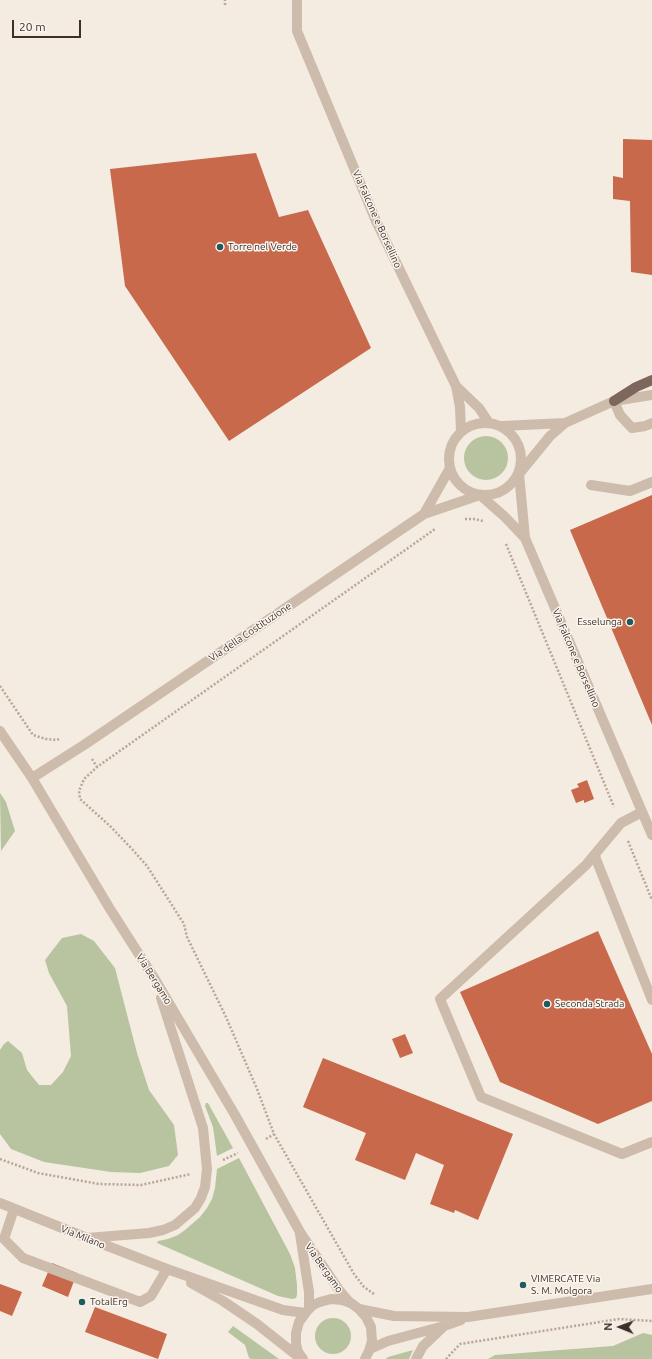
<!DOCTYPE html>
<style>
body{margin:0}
#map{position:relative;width:652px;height:1359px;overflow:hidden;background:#f4ebe1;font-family:Ubuntu,sans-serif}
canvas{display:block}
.north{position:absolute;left:600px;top:1307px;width:40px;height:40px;-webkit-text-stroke:3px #fbf5ee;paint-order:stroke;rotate:271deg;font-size:11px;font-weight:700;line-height:16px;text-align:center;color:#3b302b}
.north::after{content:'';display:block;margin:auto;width:14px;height:18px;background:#3b302b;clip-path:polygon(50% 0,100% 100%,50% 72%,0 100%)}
.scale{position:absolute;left:12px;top:20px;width:69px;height:18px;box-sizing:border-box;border:2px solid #3b302b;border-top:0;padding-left:5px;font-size:12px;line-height:14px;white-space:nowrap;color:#3b302b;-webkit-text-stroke:3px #fbf5ee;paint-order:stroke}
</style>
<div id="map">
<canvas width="652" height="1359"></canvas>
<div class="north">N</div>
<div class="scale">20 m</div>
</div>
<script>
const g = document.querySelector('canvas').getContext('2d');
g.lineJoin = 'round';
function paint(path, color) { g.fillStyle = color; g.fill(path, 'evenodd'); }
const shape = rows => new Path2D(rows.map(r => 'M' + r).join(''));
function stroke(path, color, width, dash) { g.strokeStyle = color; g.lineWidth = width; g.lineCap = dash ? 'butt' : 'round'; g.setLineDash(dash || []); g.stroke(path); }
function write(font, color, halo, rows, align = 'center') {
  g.font = font + ' Ubuntu,sans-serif'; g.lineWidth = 3; g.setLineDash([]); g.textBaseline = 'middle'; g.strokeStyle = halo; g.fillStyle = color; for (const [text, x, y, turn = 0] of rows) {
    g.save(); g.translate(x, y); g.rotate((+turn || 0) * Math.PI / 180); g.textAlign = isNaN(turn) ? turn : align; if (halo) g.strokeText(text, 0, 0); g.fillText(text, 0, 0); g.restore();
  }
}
paint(shape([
 '464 458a22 22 0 1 1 44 0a22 22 0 1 1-44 0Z',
 [0,793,6,802,15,831,1,851],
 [81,934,94,941,115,968,137,1053,149,1090,174,1125,178,1155,169,1166,140,1173,111,1172,44,1162,11,1149,0,1134,0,1050,4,1044,8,1041,22,1053,27,1070,39,1085,51,1085,63,1072,71,1056,67,1006,49,973,45,960,62,938],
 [206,1103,208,1103,233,1148,217,1156,213,1127,205,1106],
 [239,1158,290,1254,295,1268,297,1285,297,1295,296,1298,292,1299,278,1296,157,1243,158,1241,168,1239,178,1235,185,1230,200,1217,207,1208,212,1199,215,1188,217,1169],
 '315 1336a18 18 0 1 1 36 0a18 18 0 1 1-36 0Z',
 [233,1326,279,1359,251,1359,249,1358,245,1345,228,1332],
 [643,1333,652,1335,652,1359,488,1359,495,1355,613,1346],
 [413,1350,409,1359,386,1359,388,1357]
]), '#b8c4a0');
paint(shape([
 [623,139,652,140,652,275,631,272,630,201,613,199,613,176,623,178],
 [256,153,279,217,308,210,371,348,229,441,125,286,110,169],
 [652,495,652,725,570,530],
 [587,780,594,799,584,803,584,800,576,803,571,790,579,787,577,784],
 [598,931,652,1054,652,1101,598,1124,500,1082,460,992],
 [405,1034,413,1053,400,1058,392,1039],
 [323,1058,513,1134,478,1220,455,1210,454,1213,430,1204,444,1165,416,1153,405,1180,355,1160,366,1133,303,1107],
 [52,1263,77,1273,68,1297,42,1286],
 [0,1284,22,1292,12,1316,0,1311],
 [95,1307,167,1334,158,1359,85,1332]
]), '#c8694b');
stroke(shape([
 [225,5,225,0],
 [465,519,474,519,483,521],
 [506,544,614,807],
 [0,686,33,735,46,739,57,740,59,739],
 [92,759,97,767],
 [628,841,652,900],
 [266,1139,274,1134],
 [0,1159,38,1173,99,1184,141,1185,191,1174],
 [223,1160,238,1153],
 [374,1294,364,1287,354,1274,274,1134,257,1089,226,1017,187,937,184,924,147,866,132,849,110,826,80,799,79,791,84,779,97,767,435,529],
 [446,1359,460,1344,619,1319,652,1321]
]), '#b9a596', 2.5, [2, 2]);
stroke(shape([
 [297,0,297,31,376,221,456,386,479,408,489,423],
 [456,386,460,407,461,432],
 [614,401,620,415,632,428,645,426,652,423],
 '449 459a36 36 0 1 1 72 0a36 36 0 1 1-72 0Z',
 [502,426,565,423],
 [591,485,630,491,652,482],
 [424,514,480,495,505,517,525,538,652,835],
 [525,538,519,474,550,436,565,423,614,401,652,395],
 [0,731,32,778,110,909,156,981,235,1115,300,1232,339,1290,350,1303],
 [32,778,84,745,424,514,450,468],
 [642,812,621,823,595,854,596,859,652,1000],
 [595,854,586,865,440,999,481,1097,622,1154,652,1142],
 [0,1203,87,1238,167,1269,283,1310,305,1313],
 [14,1209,4,1239,23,1258,140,1302,151,1296,167,1269],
 [300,1234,309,1292,309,1308],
 [87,1238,149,1233,163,1230,175,1225,195,1208,201,1198,205,1187,207,1169,203,1128,161,998],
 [191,1283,223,1301,257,1324,300,1358],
 [359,1309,394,1316,468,1317,652,1289],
 [370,1349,388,1341,444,1326,461,1320],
 [303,1359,298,1352,296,1344,296,1333,299,1322,307,1311,313,1305,320,1302,331,1299,342,1300,351,1303,359,1309,366,1317,371,1327,372,1341,369,1351,365,1359],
 [416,1359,423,1346,443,1327]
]), '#cdbbac', 10);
stroke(shape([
 [614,401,636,387,652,380]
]), '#7d675c', 10);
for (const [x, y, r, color] of [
 [220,247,4,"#1f5a5e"],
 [630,622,4,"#1f5a5e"],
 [547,1004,4,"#1f5a5e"],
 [523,1285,4,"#1f5a5e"],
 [82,1302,4,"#1f5a5e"]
]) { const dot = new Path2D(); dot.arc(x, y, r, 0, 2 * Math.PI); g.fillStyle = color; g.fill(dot); stroke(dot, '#fbf5ee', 1.5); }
write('10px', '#3b302b', '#fbf5ee', [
 ["Via Falcone e Borsellino",377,219,66],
 ["Via della Costituzione",250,632,-34],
 ["Via Falcone e Borsellino",576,658,67],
 ["Via Bergamo",154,979,58],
 ["Via Milano",83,1237,22],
 ["Via Bergamo",324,1268,55]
]);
write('10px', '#3b302b', '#fbf5ee', [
 ["Torre nel Verde",228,247],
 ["Esselunga",622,622,"right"],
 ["Seconda Strada",555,1004],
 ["VIMERCATE Via",531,1279],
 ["S. M. Molgora",531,1291],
 ["TotalErg",90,1302]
], 'left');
</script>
